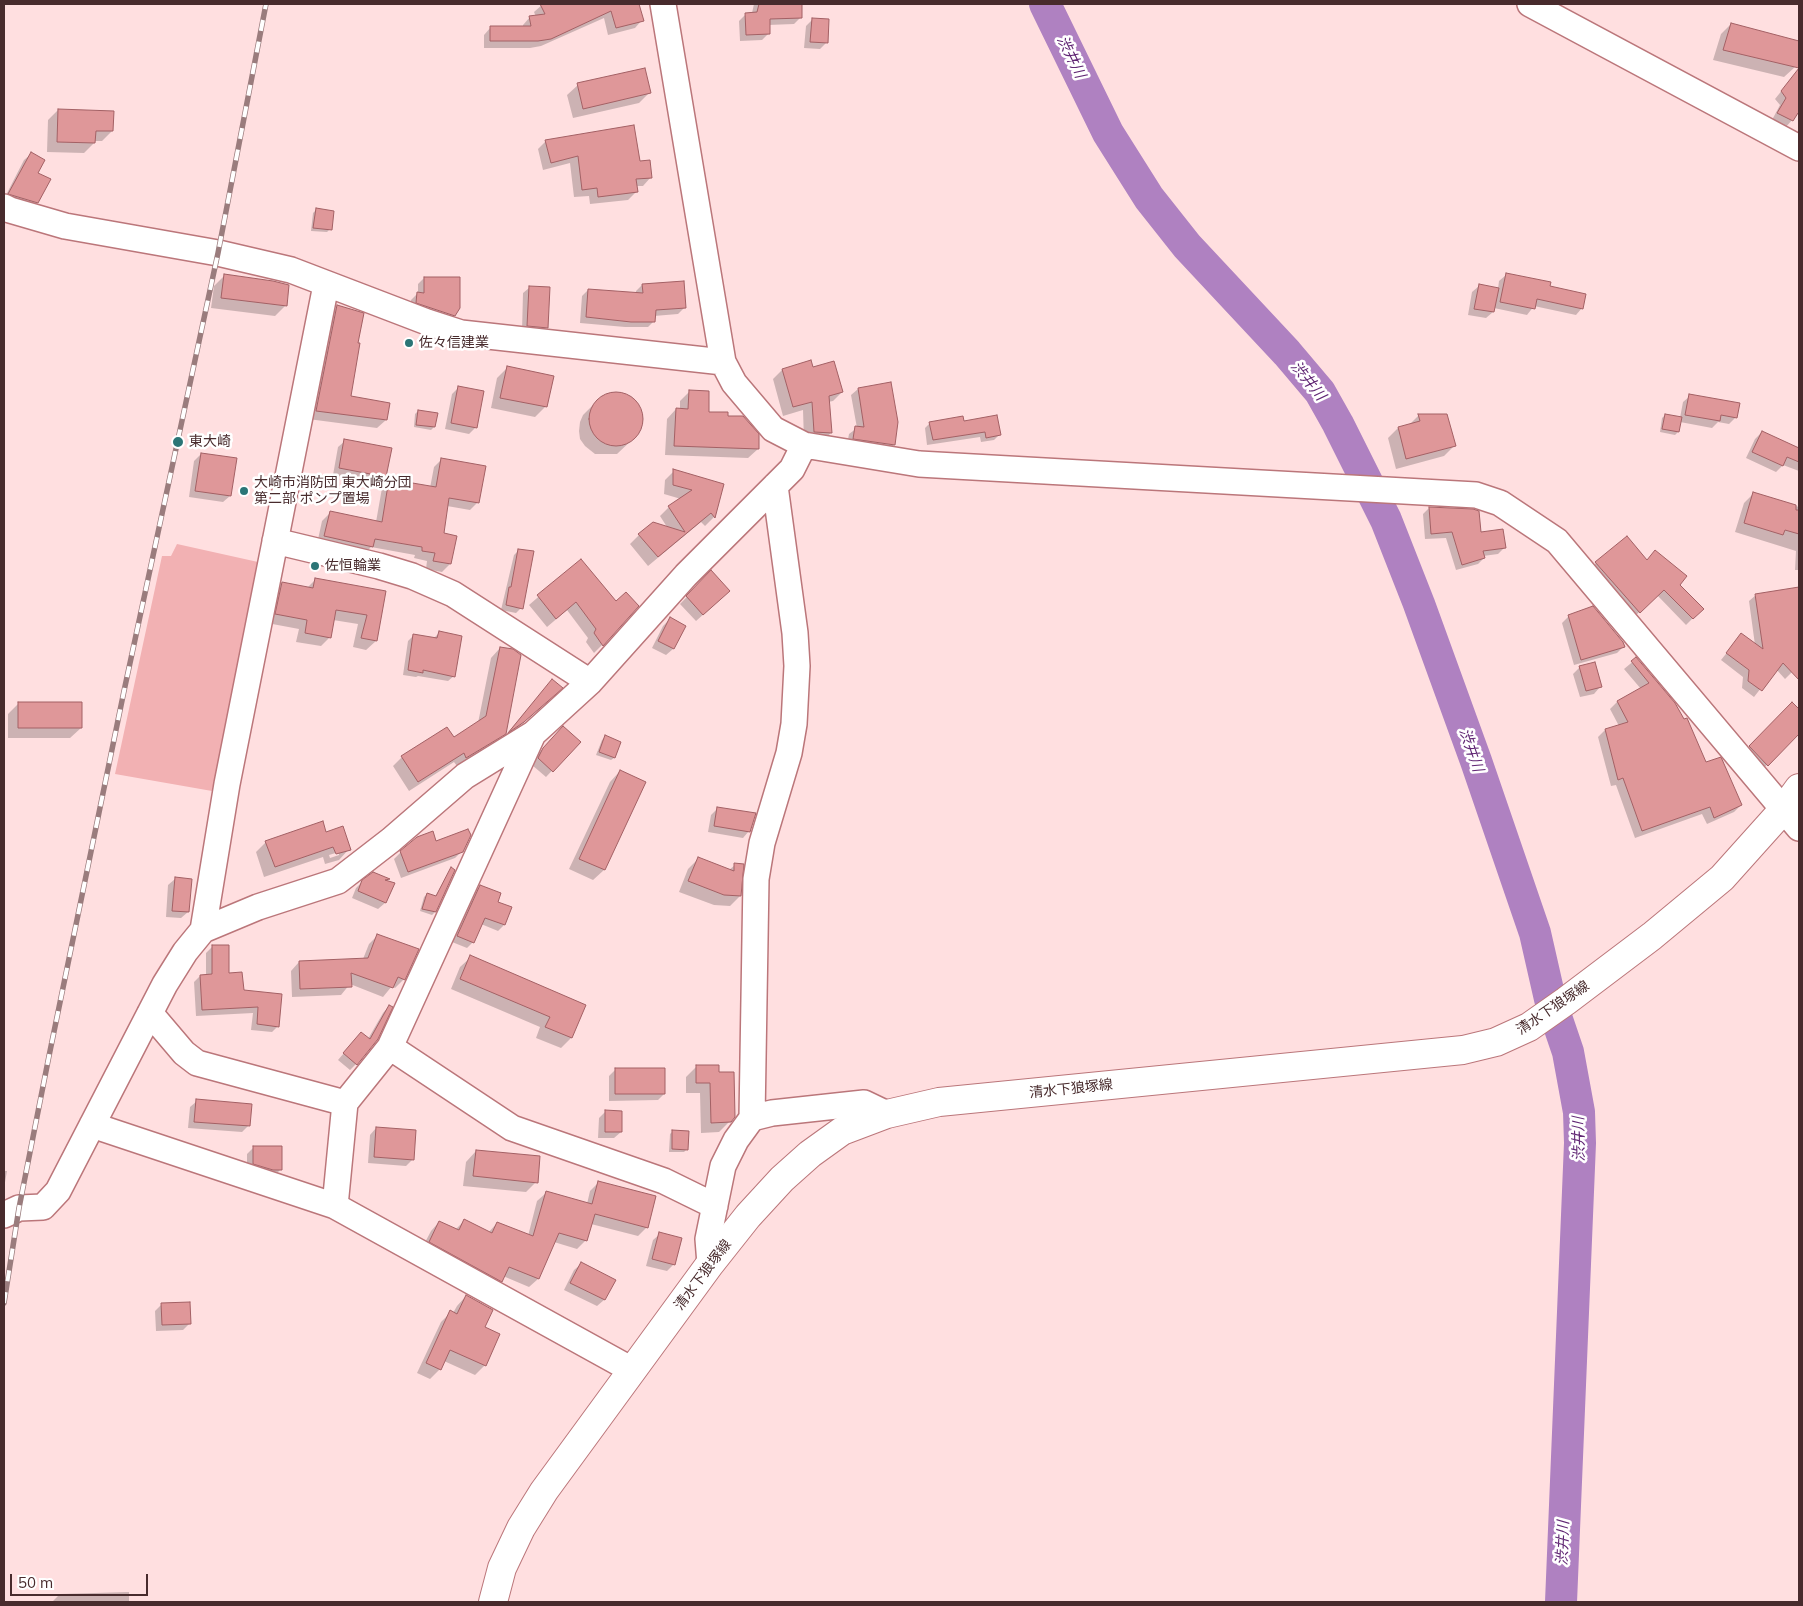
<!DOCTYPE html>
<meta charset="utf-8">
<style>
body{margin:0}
#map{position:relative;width:1803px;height:1606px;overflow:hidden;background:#ffdfe0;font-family:Mulish,sans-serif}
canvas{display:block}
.frame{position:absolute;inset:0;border:5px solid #482b2d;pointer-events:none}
.scale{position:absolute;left:10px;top:1574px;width:138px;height:22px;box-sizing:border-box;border:2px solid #482b2d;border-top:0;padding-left:6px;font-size:15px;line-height:18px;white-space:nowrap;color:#482b2d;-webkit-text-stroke:4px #fff;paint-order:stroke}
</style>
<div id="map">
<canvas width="1803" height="1606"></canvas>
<div class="frame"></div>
<div class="scale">50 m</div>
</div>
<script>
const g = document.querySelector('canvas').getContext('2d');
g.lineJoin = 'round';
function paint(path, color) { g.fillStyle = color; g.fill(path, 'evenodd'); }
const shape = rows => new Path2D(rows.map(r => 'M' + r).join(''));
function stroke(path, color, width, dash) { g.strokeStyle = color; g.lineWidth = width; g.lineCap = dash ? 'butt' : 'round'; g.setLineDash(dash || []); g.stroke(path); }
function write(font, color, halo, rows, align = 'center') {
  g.font = font + ' Mulish,"Noto Sans JP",sans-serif'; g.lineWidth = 5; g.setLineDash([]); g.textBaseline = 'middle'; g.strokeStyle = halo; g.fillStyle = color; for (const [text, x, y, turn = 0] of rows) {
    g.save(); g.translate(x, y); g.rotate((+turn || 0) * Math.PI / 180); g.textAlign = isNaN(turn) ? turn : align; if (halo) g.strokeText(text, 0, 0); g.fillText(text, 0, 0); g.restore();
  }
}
paint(shape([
 [177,544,258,562,212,791,115,774,162,556,171,556]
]), '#f2b1b3');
paint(shape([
 [543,4,638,4,642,20,635,28,608,35,604,18,541,46,530,48,484,48,484,35,491,27,523,27,523,25,530,17,536,17,534,12],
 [754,4,801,4,801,17,794,24,768,25,769,33,762,40,740,41,739,21,746,14,752,13],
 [813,19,826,43,820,49,804,48,806,26],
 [1731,24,1799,42,1799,51,1795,67,1784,77,1713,60,1721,34],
 [1799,69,1799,108,1792,120,1786,127,1772,120,1780,105,1775,99],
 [578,85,649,93,639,103,573,118,567,95],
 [58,110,112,131,102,141,94,141,94,143,84,153,47,152,48,120],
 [546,141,639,163,651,177,643,186,636,186,637,191,628,200,590,204,589,196,574,197,570,163,543,170,538,149],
 [31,154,37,173,37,202,30,209,4,199,24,160],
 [316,210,330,229,327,232,311,231,313,213],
 [1506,275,1582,308,1576,315,1534,306,1527,315,1494,308,1493,312,1486,318,1468,315,1472,292,1479,286,1498,289,1499,281],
 [224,276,286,305,275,316,211,308,214,286],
 [424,278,454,315,448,321,411,309,411,300,418,293,418,284],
 [642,285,684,308,678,314,654,316,654,321,648,327,625,327,580,323,582,296,588,290,636,294,636,291],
 [529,288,546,328,541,333,522,331,523,293],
 [337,307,356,344,350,397,386,420,377,428,308,419,329,315],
 [810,362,812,369,842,392,833,401,828,402,831,433,821,442,804,441,803,410,783,416,773,379,782,370],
 [507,368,546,406,535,417,491,408,497,378],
 [458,388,476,427,469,434,445,429,452,394],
 [858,389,896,422,894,445,887,452,847,445,849,434,857,428,851,395],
 [616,392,624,394,632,397,638,404,642,412,643,421,641,430,635,437,617,454,595,454,585,446,580,439,579,431,580,422,583,415,594,404,608,394],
 [689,392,707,413,727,418,758,449,748,458,665,455,667,419,676,409,680,409,680,401],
 [1690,396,1736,417,1729,424,1718,422,1712,428,1680,422,1678,432,1675,435,1660,432,1662,418,1665,415,1680,418,1683,402],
 [418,411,434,427,431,430,414,427,415,414],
 [1419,415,1454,446,1444,456,1396,469,1388,438,1398,428,1408,426],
 [930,423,963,423,1000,434,994,440,981,442,980,437,927,445,925,428],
 [1762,432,1798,448,1799,447,1799,471,1783,465,1776,472,1746,458,1755,439],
 [345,441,391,449,385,477,378,484,333,475,338,447],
 [201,454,230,496,223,502,189,497,194,461],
 [442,459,478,502,470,510,447,506,442,534,450,564,442,572,426,569,427,561,414,558,415,555,371,547,364,554,317,544,322,521,330,513,376,522,382,488,390,480,430,488,434,467],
 [674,471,723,485,714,517,705,526,701,522,648,566,630,544,639,535,667,527,660,516,669,507,681,499,664,494,665,480],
 [1754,493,1799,507,1799,570,1795,570,1796,551,1735,532,1744,503],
 [1429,508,1480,534,1504,548,1498,554,1483,556,1484,558,1478,564,1456,570,1446,538,1425,539,1423,514],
 [519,550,521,608,516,613,501,610,514,555],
 [580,561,602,645,594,653,586,642,588,638,567,610,547,627,529,605],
 [1646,561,1702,609,1686,625,1657,595,1633,618,1590,569,1596,563],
 [711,572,722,598,696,621,680,604],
 [315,580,384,592,376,641,366,650,353,647,358,624,333,620,330,637,321,646,296,642,299,629,267,623,273,592,282,583,307,588],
 [1799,589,1799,653,1796,657,1799,660,1799,665,1785,679,1776,669,1754,697,1742,688,1743,677,1721,660,1741,635,1755,645,1749,601,1756,595],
 [1569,616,1623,647,1617,653,1574,665,1562,623],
 [670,619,685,626,673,649,666,655,652,648,663,626],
 [439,633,454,676,448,681,418,676,416,677,403,675,408,641,413,636,433,639],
 [500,648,520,655,505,736,552,680,552,697,514,731,503,738,503,735,496,742,457,766,454,762,409,791,393,766,402,757,454,739,478,723,491,658],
 [1636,659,1706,763,1741,805,1734,812,1707,824,1702,814,1635,838,1616,785,1611,786,1598,737,1605,730,1619,726,1610,709,1617,702,1641,689,1624,669],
 [1580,667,1600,687,1594,694,1580,697,1573,674],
 [18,704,81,728,70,738,8,738,8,714],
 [1790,706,1796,708,1799,711,1799,732,1757,775,1739,757],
 [563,728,579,742,546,777,532,765,536,756],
 [605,737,614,758,611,760,596,755,602,740],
 [620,771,644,782,604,870,593,880,569,869,610,782],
 [718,808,749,831,743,838,708,832,711,815],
 [325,833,349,849,339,860,325,864,323,857,264,877,256,852,266,842],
 [339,852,339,855,330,858,329,855],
 [462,851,455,858,401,878,394,859,401,852],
 [698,859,729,870,735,865,740,896,730,906,714,905,679,892,688,869],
 [451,869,454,870,435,912,432,915,420,911,424,897,427,894,435,897],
 [175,879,188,912,181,918,166,917,168,885],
 [387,879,385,882,393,884,385,903,378,909,352,898,356,888,363,881],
 [480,886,496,903,510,908,504,925,498,931,481,924,473,942,467,948,452,942,474,892],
 [378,935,404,979,395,988,392,986,383,997,350,984,341,995,292,997,291,971,299,962,363,959,369,944],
 [213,946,228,975,278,1026,272,1032,251,1030,253,1013,196,1016,194,982,200,976,206,976,206,953],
 [471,957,585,1005,571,1038,561,1048,536,1038,540,1027,451,989,460,967],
 [389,1006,356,1064,350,1070,338,1060,355,1040,368,1039,383,1013],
 [696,1067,717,1074,730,1121,719,1132,701,1133,700,1093,686,1093,686,1077],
 [616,1069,664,1094,658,1100,609,1101,609,1076],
 [197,1101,249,1125,242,1132,188,1128,190,1107],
 [605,1112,621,1132,614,1138,598,1138,599,1118],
 [376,1128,413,1159,406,1166,368,1163,370,1135],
 [673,1131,687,1149,684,1152,669,1152,670,1134],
 [254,1147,280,1170,274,1176,247,1170,247,1154],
 [476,1151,536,1182,526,1192,463,1186,466,1162],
 [4,1171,7,1171,4,1188],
 [598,1183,647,1227,638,1236,591,1224,586,1240,577,1249,554,1242,538,1279,529,1287,503,1276,501,1281,493,1290,421,1250,431,1231,439,1222,455,1230,464,1221,488,1233,497,1223,528,1236,537,1201,546,1193,587,1204,590,1191],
 [660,1234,674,1264,667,1271,646,1266,653,1240],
 [581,1264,614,1280,604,1300,597,1306,564,1290,574,1270],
 [466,1296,484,1327,485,1365,475,1375,444,1361,440,1369,430,1379,417,1373,441,1322,451,1312,453,1313,457,1306],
 [162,1304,190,1323,183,1330,156,1331,155,1311],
 [129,1592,129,1602,52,1602,60,1594]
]), '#0003');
stroke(shape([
 [1045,4,1108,133,1149,198,1187,246,1287,353,1320,392,1338,424,1386,520,1419,604,1476,761,1535,933,1550,999,1568,1052,1579,1112,1580,1143,1561,1602]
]), '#af81c1', 32);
const building = shape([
 [540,4,639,4,644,21,616,28,611,11,551,39,538,41,490,41,490,26,531,26,529,16,545,14,540,4],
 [759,4,802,4,802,18,770,19,770,34,746,35,745,13,757,12,759,4],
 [812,18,829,19,828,43,810,42,812,18],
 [1731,23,1799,41,1799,115,1798,113,1793,121,1777,113,1786,98,1781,91,1799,68,1723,50,1731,23],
 [645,68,651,93,583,109,577,83,645,68],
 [58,109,114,111,113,131,96,131,95,143,57,142,58,109],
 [634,125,640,161,650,160,652,178,636,179,638,192,598,197,597,188,582,190,578,156,551,163,545,140,634,125],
 [31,152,45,160,38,173,51,179,38,203,8,194,31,152],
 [316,208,334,211,332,230,313,228,316,208],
 [1506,273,1551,282,1550,286,1586,294,1583,309,1537,299,1535,309,1500,302,1506,273],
 [224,274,273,281,289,285,287,306,221,298,224,274],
 [424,277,460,277,460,308,455,316,416,303,417,292,424,293,424,277],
 [684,281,686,308,656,310,655,322,631,322,586,317,588,289,643,293,642,284,684,281],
 [1479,284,1499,288,1494,312,1474,309,1479,284],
 [529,286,550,287,548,328,527,326,529,286],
 [337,305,364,313,358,343,360,343,351,396,390,403,387,420,316,411,337,305],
 [811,360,813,367,834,361,843,392,829,396,832,433,814,432,812,402,793,407,782,369,811,360],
 [507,366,554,376,547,407,500,398,507,366],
 [891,382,898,422,895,445,853,439,855,426,864,427,858,388,891,382],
 [458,386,484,391,477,428,451,423,458,386],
 [689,390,709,391,709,412,728,412,728,416,743,416,759,434,759,449,674,446,676,408,688,409,689,390],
 '589 419a27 27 0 1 1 54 0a27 27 0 1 1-54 0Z',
 [1689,394,1740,403,1737,418,1721,415,1720,421,1685,415,1689,394],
 [418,410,438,413,435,427,416,425,418,410],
 [1418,414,1447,414,1456,446,1406,459,1398,427,1420,421,1418,414],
 [1665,414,1682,417,1679,432,1662,429,1665,414],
 [997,415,1001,435,986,438,985,432,933,440,929,422,963,416,964,421,997,415],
 [1762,431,1799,448,1799,462,1787,457,1783,466,1752,452,1762,431],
 [344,439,392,448,386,477,339,468,344,439],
 [201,453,237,458,231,496,195,491,201,453],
 [441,458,486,466,479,503,449,498,444,533,457,536,451,564,433,561,435,553,422,551,422,547,375,539,373,547,324,536,330,511,382,522,389,479,436,487,441,458],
 [673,469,724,484,715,518,711,513,658,557,638,534,653,522,685,532,668,506,692,490,673,485,673,469],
 [1753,492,1796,505,1796,510,1799,510,1799,534,1785,530,1783,535,1744,523,1753,492],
 [1429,507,1473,509,1479,511,1481,532,1503,529,1506,548,1483,551,1485,558,1462,565,1452,532,1431,534,1429,507],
 [1627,536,1647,560,1655,550,1687,576,1680,585,1704,609,1693,619,1664,590,1640,613,1595,562,1627,536],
 [518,549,534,551,523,609,506,605,509,587,511,587,518,549],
 [581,559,616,601,626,592,639,606,603,646,594,633,596,629,576,602,556,619,537,595,581,559],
 [711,570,730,591,703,615,686,596,711,570],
 [315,578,386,591,377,641,361,638,367,615,336,610,331,638,305,633,307,620,275,614,282,582,313,588,315,578],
 [1799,587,1799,680,1783,663,1762,691,1748,681,1749,670,1726,653,1741,633,1763,649,1755,594,1799,587],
 [1593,606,1623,642,1625,647,1581,660,1568,615,1593,606],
 [670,617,686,626,674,649,658,641,670,617],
 [439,631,462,636,455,677,423,670,423,673,408,670,413,634,437,638,439,631],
 [500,647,513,649,521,655,506,734,466,758,464,753,418,782,401,756,447,727,454,737,486,716,500,647],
 [1636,657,1675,703,1684,719,1687,718,1706,762,1721,757,1742,805,1714,818,1710,807,1642,831,1623,778,1618,780,1605,729,1628,722,1617,701,1649,683,1631,661,1636,657],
 [1595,662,1602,687,1586,691,1579,666,1595,662],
 [552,679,563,688,524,722,508,733,552,679],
 [18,702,82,702,82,728,18,728,18,702],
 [1792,702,1799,709,1799,734,1768,766,1749,746,1792,702],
 [563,726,581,742,553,772,538,758,543,748,563,726],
 [605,735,621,742,615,758,599,752,605,735],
 [620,770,646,782,605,870,579,859,620,770],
 [717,807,756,813,750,832,714,826,717,807],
 [323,821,326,832,343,826,351,850,336,854,333,847,275,867,265,841,323,821],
 [468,829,471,835,463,852,408,872,400,851,417,837,433,831,436,841,468,829],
 [698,857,734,871,734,863,744,864,741,896,724,895,688,881,698,857],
 [451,867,455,870,436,912,422,909,427,893,436,896,451,867],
 [373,872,390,879,385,880,395,883,386,903,358,891,362,880,373,872],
 [175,877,192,879,189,912,172,911,175,877],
 [480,885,501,893,498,902,512,907,505,925,485,918,474,943,457,936,480,885],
 [377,934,419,949,405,980,398,977,393,988,351,973,352,987,300,989,299,961,368,958,377,934],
 [212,945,229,945,229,973,242,972,244,990,282,994,279,1027,257,1024,258,1007,202,1010,200,975,212,974,212,945],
 [470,955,586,1005,572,1038,545,1027,550,1017,460,979,470,955],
 [389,1005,393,1007,378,1039,357,1065,343,1053,361,1032,370,1039,389,1005],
 [696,1065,719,1065,719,1072,734,1072,735,1117,731,1122,711,1123,710,1083,696,1083,696,1065],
 [615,1068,665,1068,665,1094,615,1094,615,1068],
 [196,1099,252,1104,250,1126,194,1122,196,1099],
 [605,1110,622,1111,622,1132,605,1132,605,1110],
 [376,1127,416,1130,414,1160,374,1157,376,1127],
 [672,1130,689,1131,688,1150,672,1149,672,1130],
 [253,1146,282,1146,282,1170,273,1170,253,1164,253,1146],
 [476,1150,540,1156,538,1183,473,1176,476,1150],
 [598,1181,656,1196,648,1228,595,1214,587,1241,559,1233,539,1279,509,1267,502,1282,429,1242,439,1221,459,1230,464,1219,492,1233,497,1222,533,1236,546,1191,592,1204,598,1181],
 [659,1232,682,1238,675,1265,652,1259,659,1232],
 [581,1262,616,1280,605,1300,570,1283,581,1262],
 [466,1295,493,1310,485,1327,500,1334,486,1366,450,1350,441,1370,426,1363,450,1310,457,1314,466,1295],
 [190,1302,191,1324,162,1325,161,1303,190,1302]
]);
paint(building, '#df9799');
stroke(building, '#a36064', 1);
const minor = shape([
 [663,4,723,362,734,383,773,429,804,445,919,464,1476,495,1500,503,1557,541,1799,828],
 [1530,4,1799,148],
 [4,207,10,210,65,226,218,253,291,270,427,322,461,333,723,362],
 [775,486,795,633,797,666,794,724,789,753,762,843,756,879,752,1118,772,1113,864,1103,887,1114],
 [275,541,379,566,412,576,453,594,590,682],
 [203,930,258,907,338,881,391,840,465,776,533,734,590,682,686,575,792,469,804,445],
 [150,1013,184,1053,197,1063,345,1103,390,1047,512,1128,664,1181,715,1206],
 [390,1047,533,734],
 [92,1125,335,1206,632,1370],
 [335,1206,345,1103],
 [4,1215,19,1208,43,1207,58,1191,165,984,185,952,203,930,227,784,326,285],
 [710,1264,708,1239,723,1166,736,1140,752,1118]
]);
const major = shape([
 [493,1602,502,1568,521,1528,544,1491,710,1264,748,1216,782,1179,810,1154,842,1131,887,1114,939,1102,1463,1050,1496,1042,1529,1027,1566,1001,1652,936,1722,878,1783,810,1799,788]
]);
stroke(minor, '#bb767a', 28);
stroke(major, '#bb767a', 30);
stroke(minor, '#fff', 25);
stroke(major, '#fff', 28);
const rail = shape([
 [4,1303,19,1208,49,1056,124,691,218,253,266,4]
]);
stroke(rail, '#9a7c7d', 5.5);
stroke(rail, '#fff', 4, [11]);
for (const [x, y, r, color] of [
 [409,343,5,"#2b7576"],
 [178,442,6,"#2b7576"],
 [244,491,5,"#2b7576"],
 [315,566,5,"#2b7576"]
]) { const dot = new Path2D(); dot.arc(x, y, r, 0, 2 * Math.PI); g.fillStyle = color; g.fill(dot); stroke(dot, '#fff', 2); }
write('14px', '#482b2d', '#fff', [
 ["佐々信建業",419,343],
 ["東大崎",189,442],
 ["大崎市消防団 東大崎分団",254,483],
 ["第二部 ポンプ置場",254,499],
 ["佐恒輪業",325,566]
], 'left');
write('14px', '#482b2d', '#fff', [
 ["清水下狼塚線",1553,1008,-34],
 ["清水下狼塚線",1071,1089,-6],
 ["清水下狼塚線",703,1275,-53]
]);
write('italic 15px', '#612774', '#fff', [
 ["渋井川",1071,57,64],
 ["渋井川",1308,381,51],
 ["渋井川",1471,750,71],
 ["渋井川",1579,1139,-91],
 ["渋井川",1563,1543,-88]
]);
</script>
